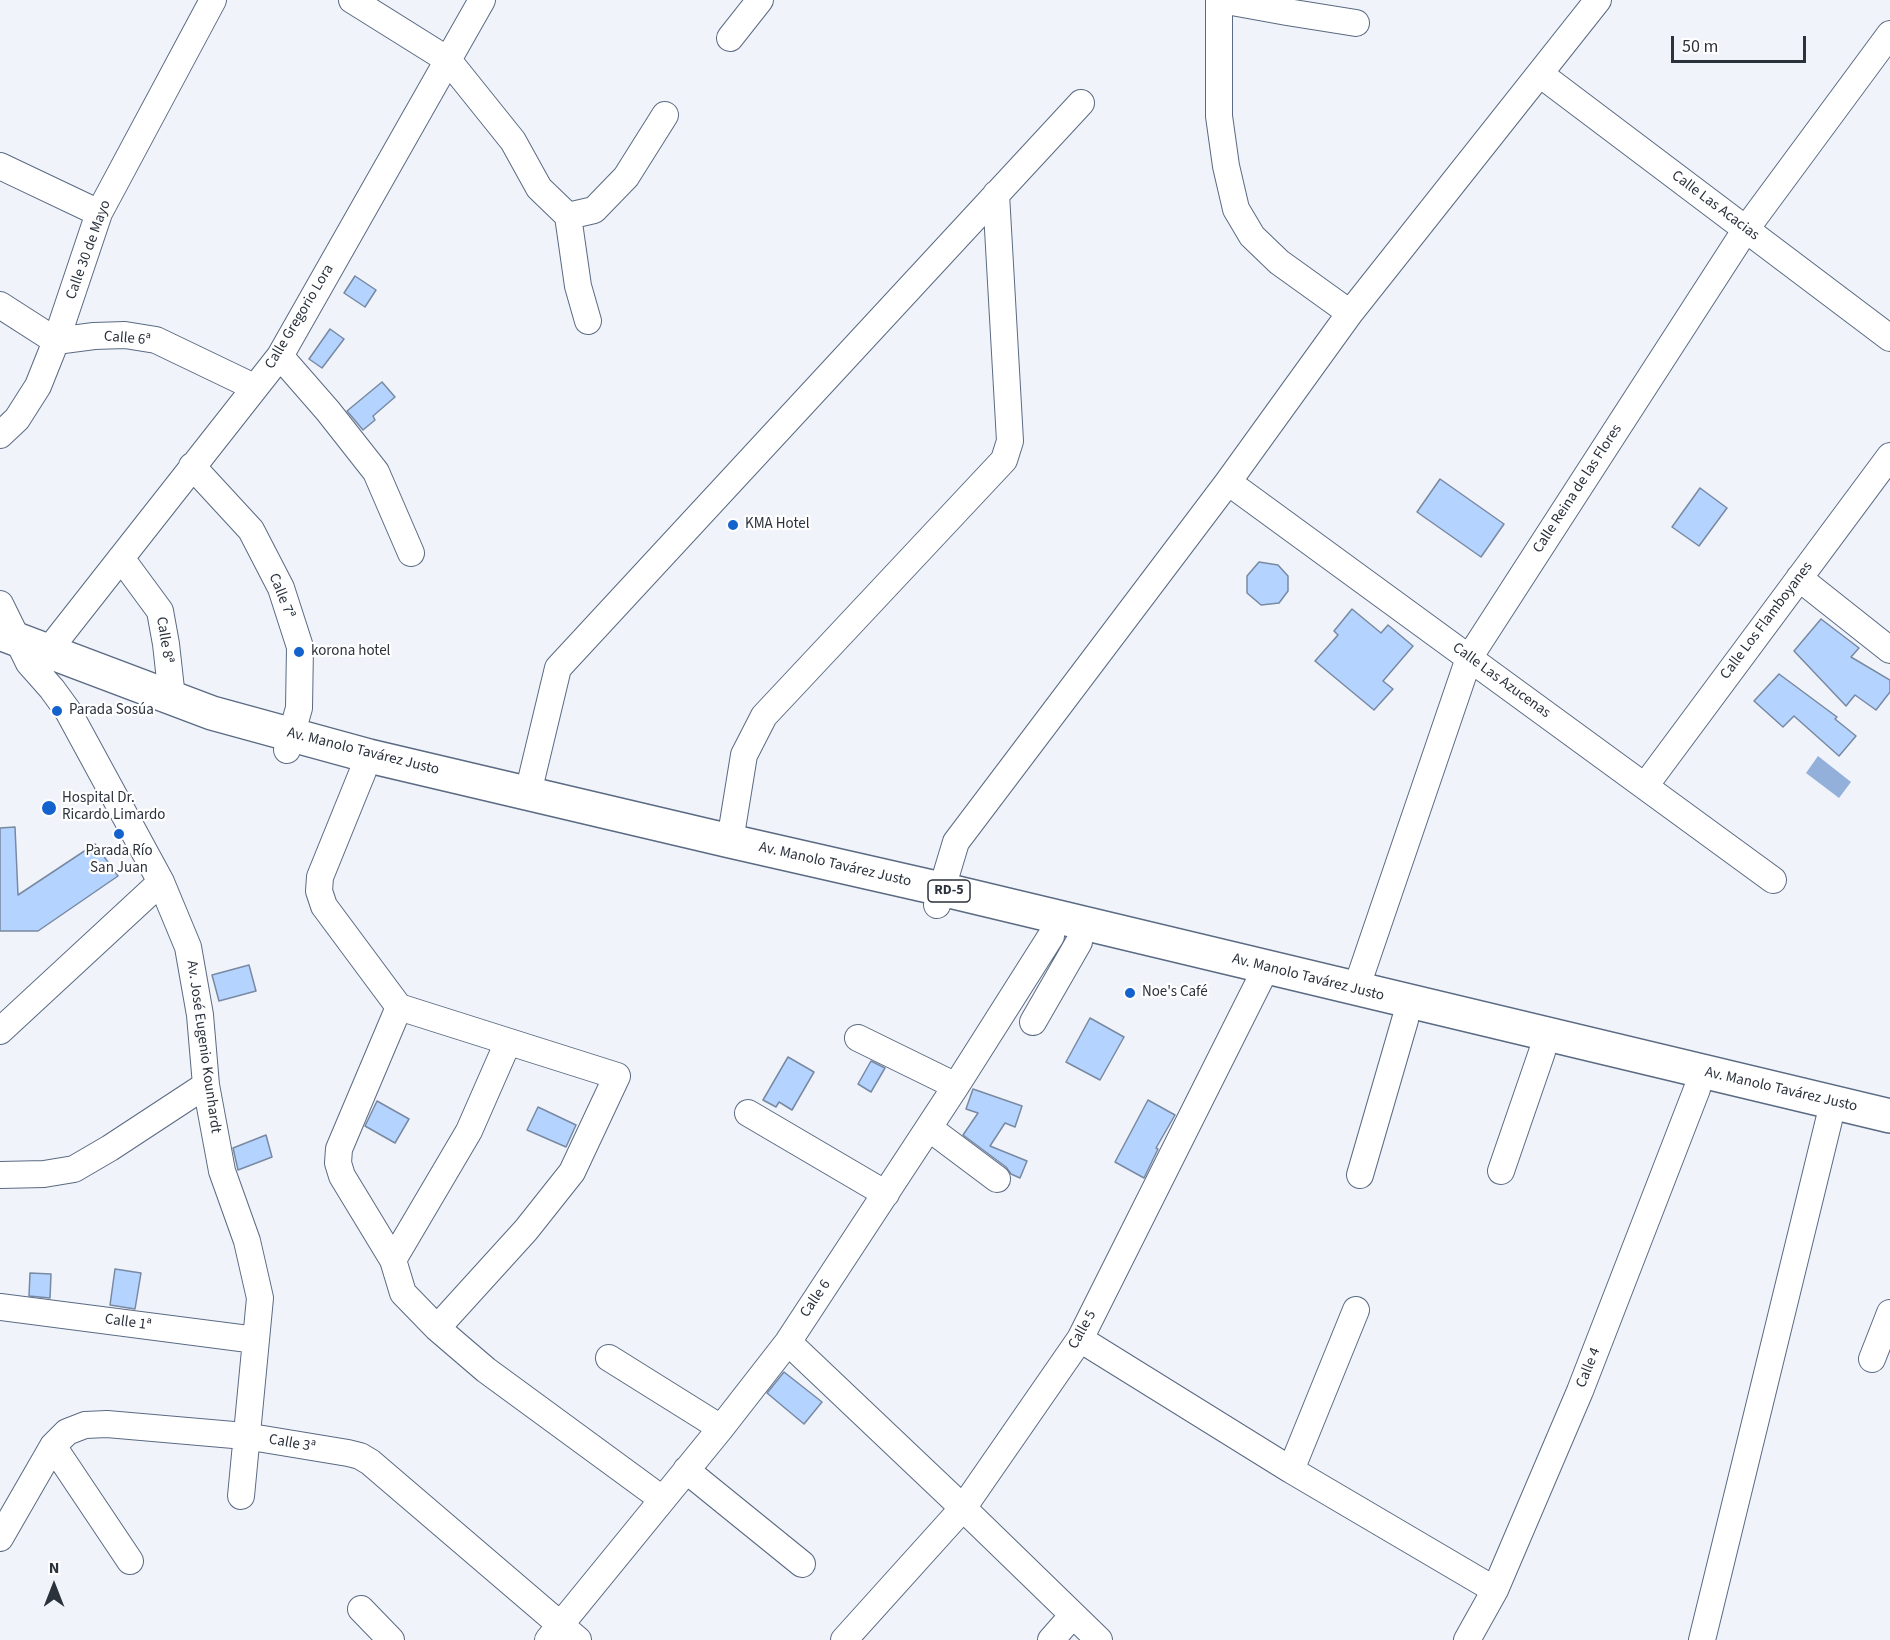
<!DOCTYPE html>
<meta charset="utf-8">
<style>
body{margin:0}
#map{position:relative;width:1890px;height:1640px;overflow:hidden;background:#f0f4fa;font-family:"Source Sans 3",sans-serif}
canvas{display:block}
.north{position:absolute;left:24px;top:1556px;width:60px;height:60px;-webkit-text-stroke:4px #fff;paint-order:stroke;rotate:0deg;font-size:16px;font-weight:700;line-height:24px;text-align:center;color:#2b323c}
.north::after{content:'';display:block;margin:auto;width:21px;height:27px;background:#2b323c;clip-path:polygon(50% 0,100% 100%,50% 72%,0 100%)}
.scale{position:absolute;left:1671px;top:36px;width:135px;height:27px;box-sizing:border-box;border:3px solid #2b323c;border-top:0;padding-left:8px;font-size:18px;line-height:21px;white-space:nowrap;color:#2b323c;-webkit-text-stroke:4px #fff;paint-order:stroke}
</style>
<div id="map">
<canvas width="1890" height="1640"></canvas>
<div class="north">N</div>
<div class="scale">50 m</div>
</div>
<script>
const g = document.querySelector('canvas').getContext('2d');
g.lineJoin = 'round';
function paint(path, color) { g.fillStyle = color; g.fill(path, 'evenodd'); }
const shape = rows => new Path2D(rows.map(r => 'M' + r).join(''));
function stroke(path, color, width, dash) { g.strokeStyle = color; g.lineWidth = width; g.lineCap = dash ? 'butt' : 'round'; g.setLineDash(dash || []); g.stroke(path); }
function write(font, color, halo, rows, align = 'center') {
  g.font = font + ' "Source Sans 3",sans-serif'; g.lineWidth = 4.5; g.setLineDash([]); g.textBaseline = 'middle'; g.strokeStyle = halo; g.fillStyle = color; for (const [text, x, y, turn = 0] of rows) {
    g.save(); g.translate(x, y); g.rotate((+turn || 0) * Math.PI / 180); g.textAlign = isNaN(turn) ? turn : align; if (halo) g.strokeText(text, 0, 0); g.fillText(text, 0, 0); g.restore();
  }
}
paint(shape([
 [1818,756,1851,782,1839,798,1806,773]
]), '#93b0da');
const building = shape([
 [355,276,376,290,365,307,344,293,355,276],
 [330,329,344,339,322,368,309,359,330,329],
 [382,382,395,397,373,416,375,420,363,430,347,411,382,382],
 [1440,479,1504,524,1481,557,1417,512,1440,479],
 [1700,488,1727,508,1699,546,1672,527,1700,488],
 [1259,562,1278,565,1288,576,1288,591,1279,603,1261,605,1247,593,1247,576,1259,562],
 [1352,609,1381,633,1388,625,1413,646,1383,681,1393,689,1374,710,1315,661,1338,635,1334,631,1352,609],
 [1821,619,1859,648,1851,657,1890,680,1890,692,1876,710,1855,695,1846,706,1794,651,1821,619],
 [1779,674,1837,717,1835,719,1856,736,1839,756,1794,716,1783,727,1754,701,1779,674],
 [15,827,18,895,95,844,118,876,38,931,0,931,0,828,15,827],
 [249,965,256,991,219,1001,212,975,249,965],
 [1090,1018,1124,1037,1100,1080,1066,1062,1090,1018],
 [788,1057,814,1072,792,1110,779,1102,776,1107,763,1100,788,1057],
 [871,1061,885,1068,871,1092,858,1084,871,1061],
 [973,1089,1022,1106,1015,1127,1005,1123,990,1146,1027,1161,1020,1178,1011,1174,1006,1167,963,1135,978,1113,966,1109,973,1089],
 [1148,1100,1175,1115,1156,1148,1158,1149,1144,1178,1115,1162,1148,1100],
 [377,1101,409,1119,395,1143,365,1126,377,1101],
 [538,1107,576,1125,566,1147,527,1130,538,1107],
 [266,1135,272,1157,238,1170,233,1148,266,1135],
 [115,1269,141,1273,135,1309,110,1305,115,1269],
 [30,1273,51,1274,50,1298,29,1296,30,1273],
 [784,1372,822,1402,804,1424,767,1393,784,1372]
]);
paint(building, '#b5d3ff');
stroke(building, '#7889a2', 1.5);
const minor = shape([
 [352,0,448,60,513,141,539,188,568,216,594,210,626,177,665,115],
 [1219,0,1219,116,1226,166,1236,209,1252,236,1279,262,1350,313],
 [1221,0,1287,12,1356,23],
 [730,38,760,0],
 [1540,74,1890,338],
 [0,166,99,213],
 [568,216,578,286,588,321],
 [0,305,56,341,94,336,125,335,156,340,254,387],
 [280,356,328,411,376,472,411,553],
 [0,435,17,419,38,386,56,341,99,213,213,0],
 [192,466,251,530,281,588,300,647,299,708,287,750],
 [1228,482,1773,880],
 [121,558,160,611,166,644,172,698],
 [1799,578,1890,650],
 [0,604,29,663,52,689,68,711,161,882,188,947,200,1015,206,1085,222,1171,247,1241,260,1298,241,1496],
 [42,666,48,651,280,356,482,0],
 [363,771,320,877,319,891,324,906,399,1007,617,1076,572,1172,526,1230,437,1328],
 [1645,786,1890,456],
 [528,793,558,668,1081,103],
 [730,841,744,755,764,716,1004,460,1010,441,996,194],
 [937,905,956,842,1228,482,1350,313,1598,0],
 [1356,989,1469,658,1746,229,1890,34],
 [399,1007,339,1149,338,1163,342,1176,393,1260,403,1293,437,1328,486,1370,662,1499],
 [1033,1022,1079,942],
 [0,1031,161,882],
 [858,1038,956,1086],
 [748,1113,886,1194],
 [929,1128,997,1179],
 [1501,1171,1542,1052],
 [0,1175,44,1174,74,1169,110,1148,206,1085],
 [1360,1175,1405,1020],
 [393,1260,469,1131,508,1042],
 [0,1307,256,1340],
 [1080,1339,1291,1470,1495,1590],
 [788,1342,963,1508,1099,1640],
 [609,1358,721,1428],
 [1872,1359,1890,1313],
 [53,1446,130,1561],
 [686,1470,802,1564],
 [1291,1470,1356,1310],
 [0,1538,53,1446,67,1432,85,1425,107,1424,245,1436,348,1453,360,1456,370,1462,578,1640],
 [361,1609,391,1640],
 [548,1640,721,1428,788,1342,956,1086,1051,936],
 [844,1640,963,1508,1080,1339,1260,980],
 [1051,1640,1073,1615],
 [1467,1640,1495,1590,1580,1391,1697,1089],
 [1702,1640,1829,1120]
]);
const major = shape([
 [0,633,212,713,369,756,730,841,941,889,1890,1116]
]);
stroke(minor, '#5a6a83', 28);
stroke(major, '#5a6a83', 36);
stroke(minor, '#fff', 26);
stroke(major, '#fff', 33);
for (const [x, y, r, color] of [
 [733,525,6,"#1362cd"],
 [299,652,6,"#1362cd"],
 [57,711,6,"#1362cd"],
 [49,808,8,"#1362cd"],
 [119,834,6,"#1362cd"],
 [1130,993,6,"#1362cd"]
]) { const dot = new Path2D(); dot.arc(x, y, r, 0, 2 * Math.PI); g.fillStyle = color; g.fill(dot); stroke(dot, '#fff', 2); }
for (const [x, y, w] of [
 [949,891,42]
]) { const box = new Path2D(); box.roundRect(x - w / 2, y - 11, w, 22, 4.5); g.fillStyle = '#fff'; g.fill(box); stroke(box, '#2b323c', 1.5); }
write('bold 14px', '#2b323c', null, [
 ["RD-5",949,891]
]);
write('15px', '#2b323c', '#fff', [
 ["Calle Las Acacias",1715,206,37],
 ["Calle 30 de Mayo",89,250,-70],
 ["Calle Gregorio Lora",300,317,-59],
 ["Calle 6ª",127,339,5],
 ["Calle Reina de las Flores",1578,489,-57],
 ["Calle 7ª",281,596,68],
 ["Calle Los Flamboyanes",1767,621,-53],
 ["Calle 8ª",164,640,81],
 ["Calle Las Azucenas",1501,681,36],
 ["Av. Manolo Tavárez Justo",363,752,14],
 ["Av. Manolo Tavárez Justo",835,865,13],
 ["Av. Manolo Tavárez Justo",1308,978,14],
 ["Av. José Eugenio Kounhardt",203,1047,82],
 ["Av. Manolo Tavárez Justo",1781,1090,13],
 ["Calle 6",816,1299,-56],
 ["Calle 1ª",128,1323,8],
 ["Calle 5",1083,1330,-61],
 ["Calle 4",1589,1368,-68],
 ["Calle 3ª",292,1444,10]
]);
write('15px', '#2b323c', '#fff', [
 ["KMA Hotel",745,525],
 ["korona hotel",311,652],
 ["Parada Sosúa",69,711],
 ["Hospital Dr.",62,799],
 ["Ricardo Limardo",62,816],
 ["Parada Río",119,852,"center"],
 ["San Juan",119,869,"center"],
 ["Noe's Café",1142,993]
], 'left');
</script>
